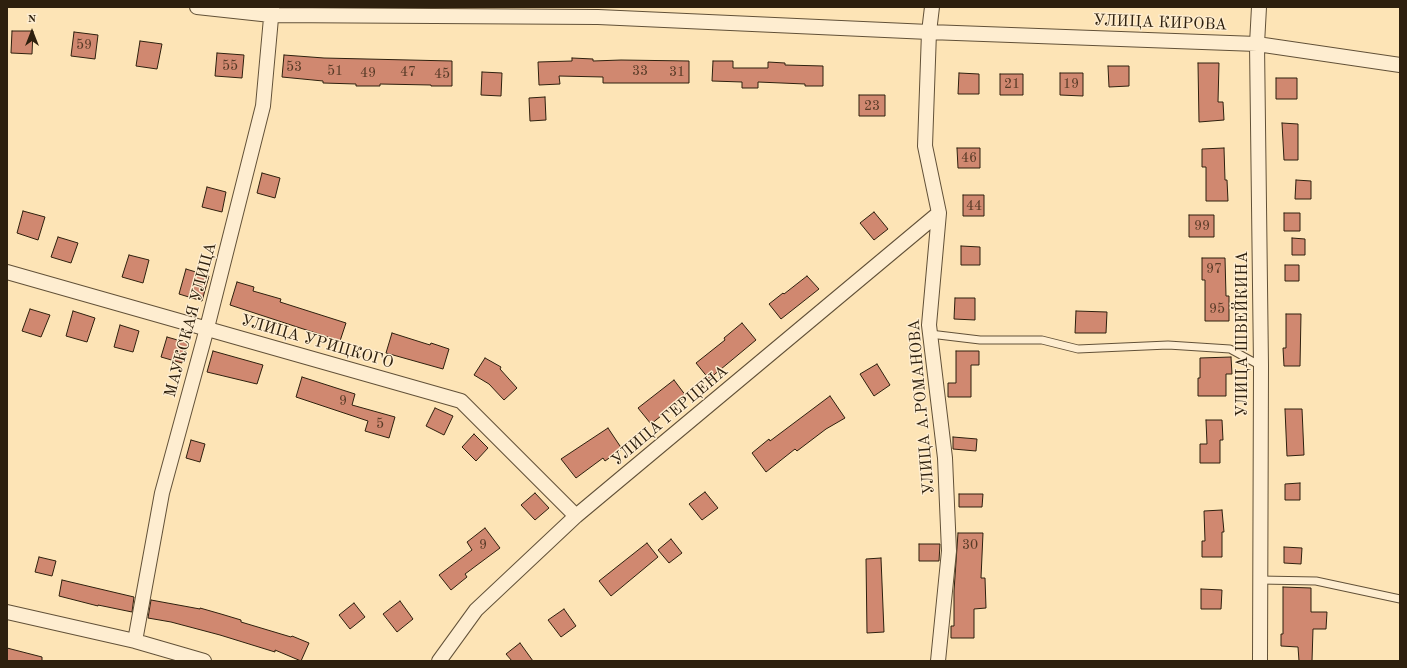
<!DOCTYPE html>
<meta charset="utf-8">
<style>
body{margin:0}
#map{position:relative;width:1407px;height:668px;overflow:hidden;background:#fde4b6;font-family:"Old Standard TT",serif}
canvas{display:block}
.frame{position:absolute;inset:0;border:8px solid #2e200e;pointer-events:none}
.north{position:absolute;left:12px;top:12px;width:40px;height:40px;-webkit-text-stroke:3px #feedd0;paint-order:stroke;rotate:0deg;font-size:11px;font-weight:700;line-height:16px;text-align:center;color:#2e200e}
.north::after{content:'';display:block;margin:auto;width:14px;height:18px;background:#2e200e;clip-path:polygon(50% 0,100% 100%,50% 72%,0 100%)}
</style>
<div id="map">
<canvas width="1407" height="668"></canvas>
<div class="frame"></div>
<div class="north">N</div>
</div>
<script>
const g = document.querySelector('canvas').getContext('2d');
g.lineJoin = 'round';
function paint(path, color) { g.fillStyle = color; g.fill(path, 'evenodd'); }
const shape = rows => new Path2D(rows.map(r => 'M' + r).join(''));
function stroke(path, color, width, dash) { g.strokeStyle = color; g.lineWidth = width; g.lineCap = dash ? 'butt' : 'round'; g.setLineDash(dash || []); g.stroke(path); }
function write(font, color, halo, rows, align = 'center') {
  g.font = font + ' "Old Standard TT",serif'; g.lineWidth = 3; g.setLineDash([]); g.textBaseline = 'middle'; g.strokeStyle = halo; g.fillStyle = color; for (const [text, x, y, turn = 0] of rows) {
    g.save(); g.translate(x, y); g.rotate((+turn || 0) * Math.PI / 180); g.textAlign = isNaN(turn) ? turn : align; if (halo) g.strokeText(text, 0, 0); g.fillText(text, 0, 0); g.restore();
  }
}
const building = shape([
 [12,31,33,31,32,54,11,53,12,31],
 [74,32,98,35,95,59,71,56,74,32],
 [140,41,162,44,157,69,136,66,140,41],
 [217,53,244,55,242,78,215,76,217,53],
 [284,55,324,58,452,61,452,86,431,86,431,85,380,84,380,86,356,86,356,84,323,83,323,81,282,77,284,55],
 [572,58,593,59,593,61,621,60,689,61,689,83,603,83,603,77,559,76,560,84,539,85,538,62,572,61,572,58],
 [713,61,733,61,733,68,768,68,768,62,785,63,785,65,823,66,823,86,805,86,805,84,758,82,758,88,742,88,742,82,712,81,713,61],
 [1198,63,1219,63,1218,102,1223,102,1224,120,1199,122,1198,63],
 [1108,66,1129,66,1129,86,1109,87,1108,66],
 [482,72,502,73,501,96,481,95,482,72],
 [959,73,979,74,979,94,958,94,959,73],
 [1060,73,1083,73,1083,96,1060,95,1060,73],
 [1000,74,1023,74,1023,95,1000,95,1000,74],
 [1276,78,1297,78,1297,99,1276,99,1276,78],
 [859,95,885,95,885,116,859,116,859,95],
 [545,97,546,120,530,121,529,98,545,97],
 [1282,123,1298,124,1298,160,1284,160,1282,123],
 [957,148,980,148,980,168,958,168,957,148],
 [1224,148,1225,180,1227,180,1228,201,1206,201,1206,167,1202,167,1202,149,1224,148],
 [262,173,280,178,275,198,257,193,262,173],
 [1296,180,1311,181,1311,199,1295,199,1296,180],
 [207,187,226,192,222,212,202,207,207,187],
 [963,195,984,195,984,216,963,216,963,195],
 [23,211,45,217,38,240,17,233,23,211],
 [874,212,888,229,874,240,860,223,874,212],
 [1284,213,1300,213,1300,231,1284,231,1284,213],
 [1189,215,1214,215,1214,237,1189,237,1189,215],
 [58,237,78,243,71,263,51,257,58,237],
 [1292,238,1305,239,1305,255,1292,255,1292,238],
 [961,246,980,247,980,265,961,265,961,246],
 [129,255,149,260,143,283,122,277,129,255],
 [1202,258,1225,258,1226,296,1229,296,1229,321,1205,321,1205,280,1202,280,1202,258],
 [1285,265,1299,265,1299,281,1285,281,1285,265],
 [186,269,209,276,202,301,179,294,186,269],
 [807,276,819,289,781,319,769,304,783,293,784,294,807,276],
 [237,282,254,287,253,291,281,299,280,302,346,323,340,341,230,305,237,282],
 [955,298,975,298,975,320,954,319,955,298],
 [30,309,50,315,41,337,22,331,30,309],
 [73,311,95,318,87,342,66,336,73,311],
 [1076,311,1107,312,1106,333,1075,333,1076,311],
 [1286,314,1301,314,1300,366,1284,366,1283,348,1286,348,1286,314],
 [742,323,756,340,709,379,696,363,725,340,724,338,742,323],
 [120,325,139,331,133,352,114,347,120,325],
 [392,333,430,345,431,343,449,349,443,369,386,353,392,333],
 [167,337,188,343,182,363,161,357,167,337],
 [213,351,263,365,257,384,207,372,213,351],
 [956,351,979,351,979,365,971,365,971,397,948,397,948,383,956,383,956,351],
 [1231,357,1232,374,1226,374,1226,396,1198,396,1198,378,1200,378,1200,358,1231,357],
 [485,358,501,367,500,369,517,388,504,400,489,384,474,375,485,358],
 [877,364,890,385,874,396,860,374,877,364],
 [302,377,355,394,352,405,395,417,389,438,365,431,368,421,296,397,302,377],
 [674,380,686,396,651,424,638,408,674,380],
 [830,396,845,418,826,429,797,451,795,449,766,472,752,453,769,439,770,441,830,396],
 [435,408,453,416,444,435,426,426,435,408],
 [1285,409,1302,409,1304,455,1287,456,1285,409],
 [1206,420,1222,420,1223,440,1220,440,1220,463,1200,463,1200,444,1207,444,1206,420],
 [608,428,622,449,605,461,603,458,576,478,561,459,608,428],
 [474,434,488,448,476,461,462,447,474,434],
 [953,437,977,439,976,451,953,449,953,437],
 [191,440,205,444,200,462,186,458,191,440],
 [1300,483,1300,500,1285,500,1285,484,1300,483],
 [705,492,718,508,702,520,689,504,705,492],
 [535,493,549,508,535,520,521,505,535,493],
 [959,494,983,494,982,507,959,507,959,494],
 [1222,510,1224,532,1222,532,1222,557,1202,557,1202,541,1205,541,1204,511,1222,510],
 [485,528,500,548,465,574,467,577,451,590,439,575,472,550,467,542,485,528],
 [958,533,983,533,981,578,985,578,986,608,974,609,974,638,951,638,951,626,954,626,954,591,958,533],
 [671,539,682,553,669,563,658,550,671,539],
 [647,543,658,557,611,596,599,581,647,543],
 [919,544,940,544,939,561,919,561,919,544],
 [1284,547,1302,548,1301,564,1284,563,1284,547],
 [39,557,56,561,52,576,35,572,39,557],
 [881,558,884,632,867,633,866,559,881,558],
 [62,580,134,597,132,612,98,605,98,606,59,596,62,580],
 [1283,587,1311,588,1311,612,1327,612,1326,629,1313,629,1312,661,1299,661,1298,647,1281,646,1281,634,1283,634,1283,587],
 [1201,589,1222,590,1221,609,1201,609,1201,589],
 [151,600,200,609,200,608,221,614,241,620,241,622,291,637,292,636,309,643,301,661,275,650,275,652,220,635,171,622,148,618,151,600],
 [400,601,413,619,397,632,383,614,400,601],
 [354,603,365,617,350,629,339,615,354,603],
 [564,609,576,626,561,637,548,620,564,609],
 [520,643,533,661,512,661,506,654,520,643],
 [7,648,42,657,42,661,7,661,7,648]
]);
paint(building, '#d08870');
stroke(building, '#2e200e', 1);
const lane = shape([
 [930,334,980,340,1042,340,1078,349,1168,345,1230,349,1261,366],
 [1260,580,1316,581,1400,599]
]);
const street = shape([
 [197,7,271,15,598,17,929,32,1257,44,1400,65],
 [932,7,929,32,925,146,939,213,929,325,945,458,949,551,938,661],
 [1259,7,1257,44,1261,366,1260,661],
 [7,272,461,401,576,516],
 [7,612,135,641,204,661],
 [135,641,162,493,207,328,263,106,272,7],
 [439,661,476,610,576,516,939,213]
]);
stroke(lane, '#625138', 9);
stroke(street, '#625138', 16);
stroke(lane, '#feedd0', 7);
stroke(street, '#feedd0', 14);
write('14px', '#563a26', null, [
 ["59",84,45],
 ["55",230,66],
 ["53",294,67],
 ["51",335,71],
 ["33",640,71],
 ["47",408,72],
 ["31",677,72],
 ["49",368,73],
 ["45",442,74],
 ["21",1012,84],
 ["19",1071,84],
 ["23",872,106],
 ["46",969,158],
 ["44",974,206],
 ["99",1202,226],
 ["97",1214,269],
 ["95",1217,309],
 ["9",343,401],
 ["5",380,424],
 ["9",483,545],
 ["30",970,545]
]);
write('16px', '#2e200e', '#feedd0', [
 ["УЛИЦА КИРОВА",1160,23,2],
 ["МАУКСКАЯ УЛИЦА",191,320,-75],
 ["УЛИЦА ШВЕЙКИНА",1243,334,-90],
 ["УЛИЦА УРИЦКОГО",317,342,16],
 ["УЛИЦА А.РОМАНОВА",922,407,-95],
 ["УЛИЦА ГЕРЦЕНА",670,416,-40]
]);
</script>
